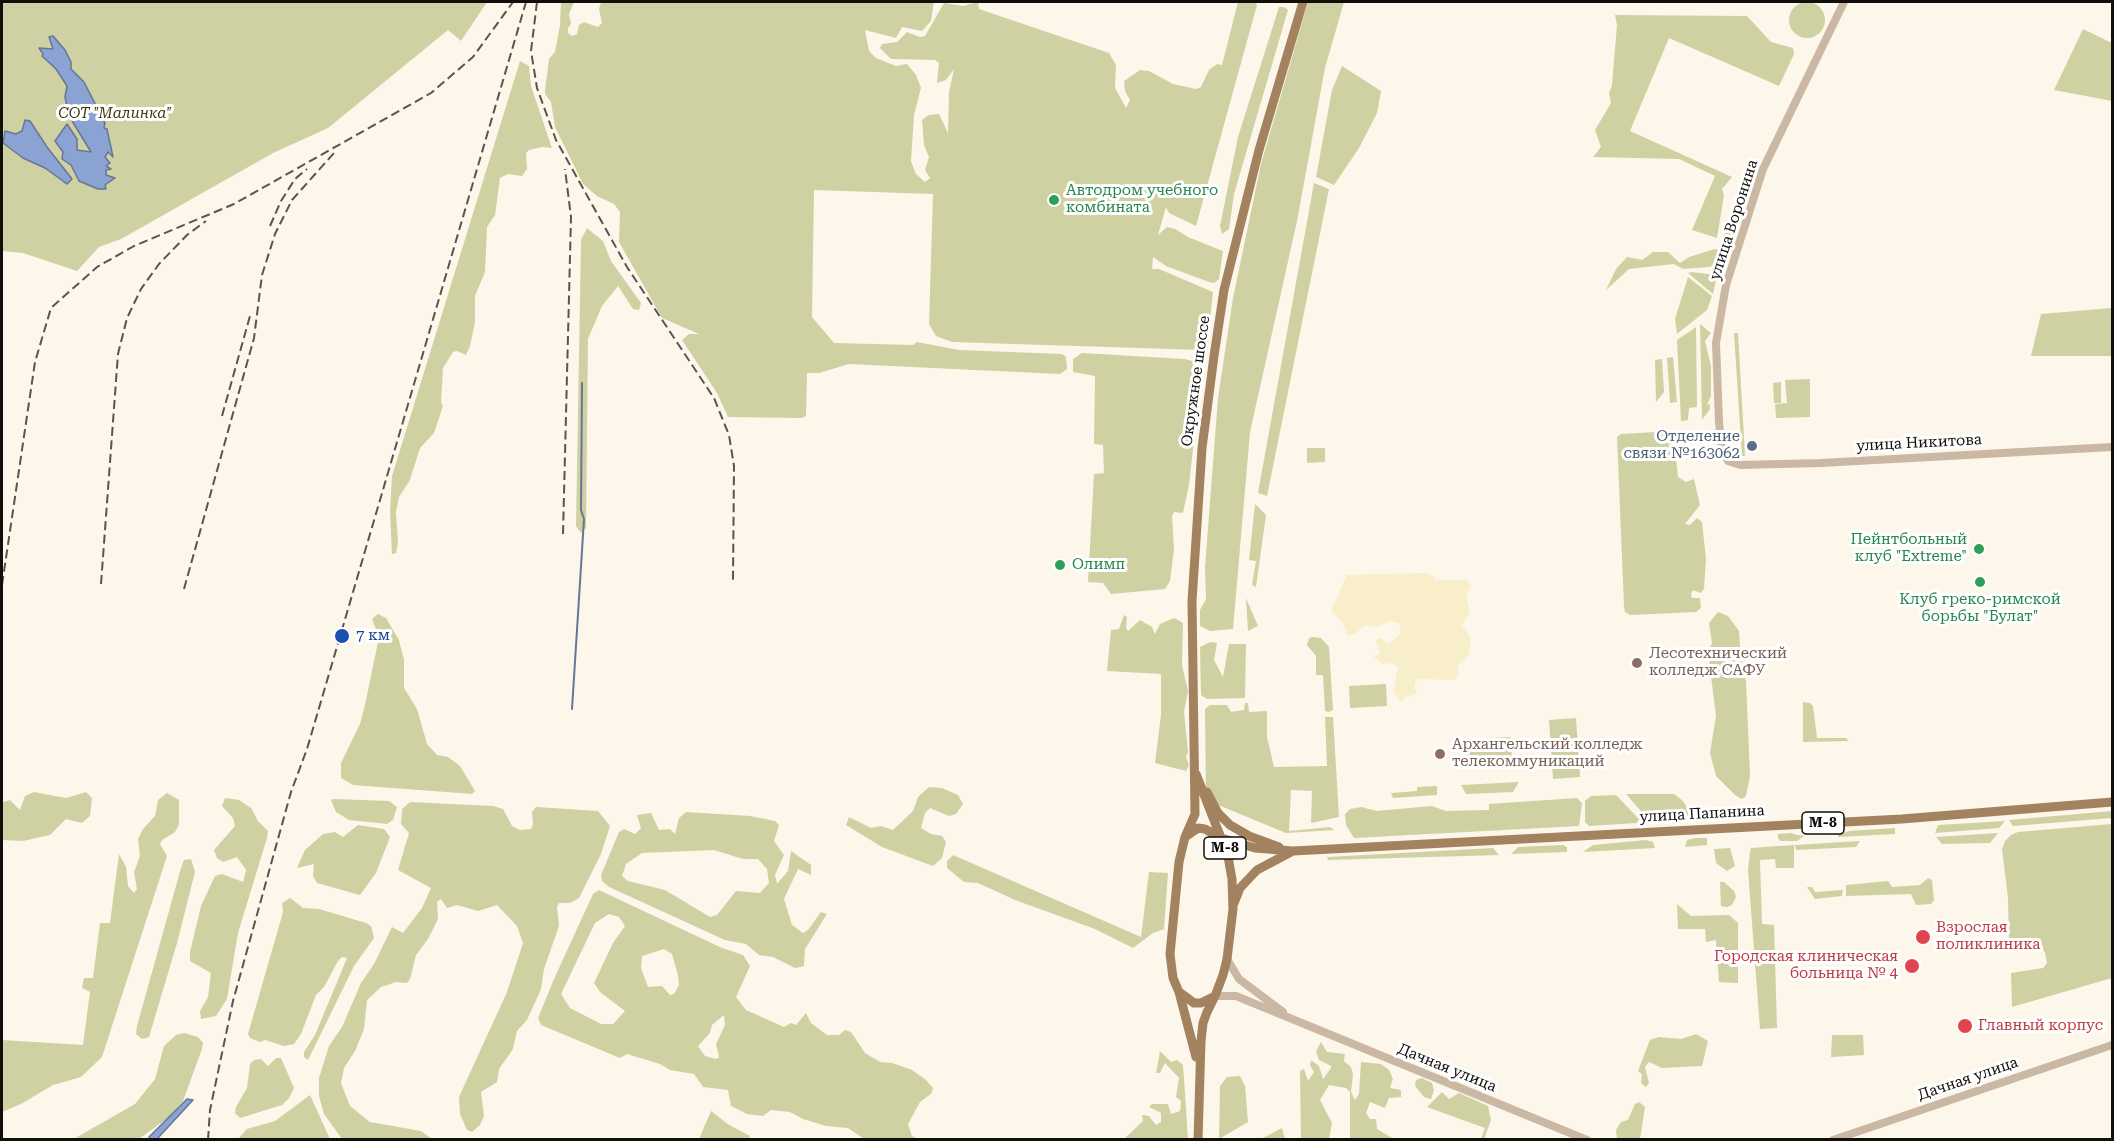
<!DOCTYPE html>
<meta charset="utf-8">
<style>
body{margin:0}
#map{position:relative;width:2114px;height:1141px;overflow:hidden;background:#fcf7ea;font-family:"Roboto Serif",serif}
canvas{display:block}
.frame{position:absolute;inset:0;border:3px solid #110f0b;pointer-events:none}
</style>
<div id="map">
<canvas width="2114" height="1141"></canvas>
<div class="frame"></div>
</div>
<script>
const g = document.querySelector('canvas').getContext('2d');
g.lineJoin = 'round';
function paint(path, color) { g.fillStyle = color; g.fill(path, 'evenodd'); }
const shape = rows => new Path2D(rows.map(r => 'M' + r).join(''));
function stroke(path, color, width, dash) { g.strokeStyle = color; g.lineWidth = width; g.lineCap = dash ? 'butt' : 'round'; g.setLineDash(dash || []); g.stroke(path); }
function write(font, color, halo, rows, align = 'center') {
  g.font = font + ' "Roboto Serif",serif'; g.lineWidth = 6; g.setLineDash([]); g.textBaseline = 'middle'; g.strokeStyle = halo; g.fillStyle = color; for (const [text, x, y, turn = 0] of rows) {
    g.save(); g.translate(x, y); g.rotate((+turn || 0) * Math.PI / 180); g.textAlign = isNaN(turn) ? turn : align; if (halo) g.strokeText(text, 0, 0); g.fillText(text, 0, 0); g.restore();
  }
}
paint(shape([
 [2,2,487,2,461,41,448,30,328,128,273,153,121,239,99,247,77,271,23,253,2,251],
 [561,2,574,2,569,14,571,24,568,28,568,33,572,36,577,34,579,25,584,22,598,27,602,23,599,9,601,2,934,2,931,21,922,31,902,27,896,38,865,30,869,51,876,58,896,66,907,64,916,75,921,88,914,115,911,161,916,174,925,182,930,178,925,170,929,157,924,145,922,120,929,115,939,114,948,133,949,92,954,69,946,80,937,83,939,63,935,60,891,59,880,48,882,44,897,42,907,32,920,37,925,36,944,3,963,6,978,2,979,9,1109,53,1116,65,1115,88,1126,108,1130,100,1125,91,1124,81,1140,70,1149,71,1173,84,1196,89,1201,87,1209,70,1217,64,1222,65,1238,2,1255,2,1257,5,1196,226,1169,213,1166,207,1158,235,1167,227,1175,229,1188,237,1223,251,1219,279,1214,283,1209,282,1166,266,1153,257,1152,269,1159,269,1213,292,1207,346,1201,350,952,342,936,336,929,324,933,194,814,190,812,317,834,343,913,345,917,342,959,350,1062,354,1066,357,1067,369,1060,374,849,364,819,373,807,373,806,416,802,418,728,417,717,393,682,340,689,334,699,334,662,318,619,242,620,212,614,204,597,196,583,184,555,127,551,102,545,94,545,90,549,59,555,52,560,25],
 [1308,2,1344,2,1325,68,1297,221,1250,432,1233,629,1210,631,1200,626,1200,610,1206,599,1205,567,1218,398,1233,298,1261,164],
 '1789 20a18 18 0 1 1 36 0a18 18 0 1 1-36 0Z',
 [1279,7,1284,7,1288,10,1234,194,1229,229,1222,234,1220,226,1238,137],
 [1615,15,1747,16,1771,42,1793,48,1794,54,1779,86,1669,38,1630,131,1732,177,1722,189,1724,195,1717,238,1692,230,1715,176,1679,159,1593,157,1601,147,1595,130,1611,103,1609,93,1612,85,1617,25],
 [2083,29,2112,43,2112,101,2054,90],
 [520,61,529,66,531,86,552,148,542,147,529,150,526,153,527,169,522,176,508,174,500,178,495,215,487,227,485,272,475,296,475,322,470,346,466,355,457,351,453,352,443,368,441,402,443,406,434,433,420,448,410,480,399,497,396,512,398,543,396,553,392,554,390,512,392,476],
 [1342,66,1381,91,1377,113,1359,148,1334,185,1316,177,1332,90],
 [1743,181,1747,184,1746,196,1729,249,1720,244,1735,211],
 [1314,183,1329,189,1267,496,1258,493],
 [587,228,603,241,611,261,641,303,639,310,633,309,618,286,602,306,588,339,586,528,581,533,576,526,581,240],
 [1715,249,1721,250,1725,257,1720,268,1716,262,1710,267,1683,269,1674,264,1629,269,1606,290,1616,269,1627,257,1642,260,1653,252,1668,252,1680,263,1689,257],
 [1691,272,1717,275,1713,294,1688,273],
 [1688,277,1712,296,1707,310,1677,334,1675,319],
 [2112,308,2112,356,2031,356,2041,314],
 [1700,324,1711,333,1705,341,1711,366,1711,396,1707,405,1710,404,1710,409,1702,420],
 [1696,327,1697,407,1689,408,1688,420,1681,421,1677,340],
 [1734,333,1738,333,1745,456,1742,456],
 [1082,353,1185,359,1199,363,1202,367,1189,485,1183,513,1174,512,1172,516,1174,549,1170,581,1165,589,1111,594,1103,583,1088,582,1094,474,1104,473,1103,445,1094,444,1095,376,1073,372,1073,359],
 [1673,357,1677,402,1670,403,1667,358],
 [1662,359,1664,392,1656,402,1655,360],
 [1810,379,1810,417,1776,418,1775,404,1787,403,1785,380],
 [1781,382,1781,403,1774,403,1773,383],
 [1673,431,1678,477,1686,482,1694,479,1700,505,1685,524,1690,525,1697,518,1702,522,1706,559,1704,589,1701,593,1693,590,1691,594,1692,598,1700,598,1701,608,1696,612,1630,615,1625,612,1624,606,1617,437,1621,434],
 [1307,448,1325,448,1325,462,1307,463],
 [1255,504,1266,515,1256,587,1252,585,1256,561,1249,560],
 [1246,598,1258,626,1248,631],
 [1718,612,1728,616,1739,631,1741,659,1746,681,1750,776,1746,796,1742,799,1735,795,1716,776,1710,753,1716,716,1708,652,1712,643,1709,623],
 [378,614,386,618,399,640,404,660,404,688,417,709,427,744,437,755,448,757,460,766,475,791,472,794,353,785,341,778,341,763,360,724,365,705,379,637,372,619],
 [1124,615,1127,617,1126,628,1128,631,1140,620,1152,627,1155,634,1160,624,1174,618,1183,623,1182,665,1188,691,1184,712,1188,752,1186,757,1189,765,1186,771,1155,763,1161,715,1161,674,1107,671,1111,630,1119,629],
 [1313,637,1321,638,1329,647,1333,710,1329,712,1325,711,1323,675,1316,675,1316,656,1307,645,1309,638],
 [1210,642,1217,643,1214,660,1223,677,1229,644,1246,644,1245,698,1207,699,1201,695,1200,647],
 [1386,684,1387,706,1350,708,1349,686],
 [1803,702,1810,703,1813,706,1817,738,1846,738,1849,741,1803,742],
 [1245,703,1248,703,1249,712,1267,711,1267,737,1274,767,1327,766,1325,717,1333,717,1339,817,1311,823,1312,791,1291,790,1289,831,1330,827,1334,830,1286,833,1206,800,1205,709,1210,705,1227,705,1231,712,1244,710],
 [1576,718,1580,777,1553,779,1549,720],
 [1511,737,1512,764,1467,766,1466,739],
 [1519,782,1513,792,1466,794,1461,785],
 [1437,786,1437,795,1393,798,1391,793,1417,791,1417,787],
 [929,787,942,788,958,795,963,804,956,814,949,816,930,808,925,813,921,828,931,834,942,836,946,842,942,858,933,866,882,847,846,825,849,817,871,828,881,826,893,830,913,811,918,797],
 [34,792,66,798,86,792,92,798,90,816,82,823,66,819,50,835,23,841,2,840,3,802,10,800,20,810,25,796],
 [167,793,179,800,179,824,175,832,162,840,160,844,167,856,102,1057,81,1077,53,1085,21,1104,2,1112,2,1040,83,1045,90,992,82,988,84,978,93,978,100,923,110,923,119,854,126,867,128,886,134,893,137,889,134,872,140,856,138,839,143,829,155,816,158,800],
 [1626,794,1674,794,1683,801,1692,815,1647,818],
 [1616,795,1639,819,1637,823,1589,826,1585,822,1585,801,1591,796],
 [225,798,239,800,251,808,258,821,268,831,267,838,238,933,227,999,216,1016,201,1019,200,1011,208,997,211,973,190,961,190,952,201,906,215,876,222,874,243,882,246,870,237,857,223,862,217,858,214,850,235,826,233,818,222,806],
 [1577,798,1582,803,1579,826,1354,838,1346,825,1345,814,1350,809,1361,807,1377,811,1432,806,1446,811,1489,810,1489,804],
 [334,799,389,801,397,807,393,820,387,824,349,820,336,812,331,800],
 [410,802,493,806,503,809,512,826,520,830,531,829,533,824,532,812,536,807,598,811,610,826,601,854,579,898,570,903,559,903,557,907,559,926,544,969,541,989,527,1020,517,1031,513,1049,499,1069,497,1082,481,1092,484,1116,480,1125,472,1132,467,1130,460,1114,459,1097,507,992,523,943,517,926,497,905,478,911,457,905,447,908,441,899,437,902,438,919,428,939,416,955,410,979,407,983,396,982,381,987,367,1000,364,1029,355,1051,344,1068,341,1083,350,1106,370,1122,421,1131,432,1139,342,1139,324,1114,319,1096,319,1078,329,1046,342,1027,361,983,374,964,392,927,403,933,422,908,431,888,398,870,409,833,401,824,402,809],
 [2112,811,2112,818,2013,826,2009,820],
 [686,812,750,816,775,821,779,825,774,841,784,855,775,875,777,884,788,871,791,851,811,865,811,875,798,869,784,899,792,925,803,933,808,930,821,912,827,914,805,949,804,966,795,968,773,957,759,955,746,944,725,940,609,887,602,881,601,875,619,832,624,829,635,834,641,828,637,815,651,813,659,830,670,829,675,834,679,818],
 [714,850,743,859,758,859,767,869,769,883,760,893,736,891,717,915,710,917,665,890,628,881,622,876,626,864,642,853],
 [2005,821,1999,828,1935,833,1938,825],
 [2112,824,2112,978,2012,1007,2011,973,2043,968,2047,963,2045,952,2038,946,2013,950,2009,942,2008,898,2002,849,2005,841,2011,835,2018,832],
 [358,825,384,829,390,837,376,873,360,895,317,883,313,876,314,864,297,868,305,850,323,834,335,832,343,837],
 [1895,828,1895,834,1838,837,1838,835,1849,831],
 [1791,833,1797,835,1804,836,1797,841,1780,841,1778,838,1778,834],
 [1998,833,1990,843,1942,844,1936,837],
 [1695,838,1707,838,1707,845,1685,847,1687,840],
 [1646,840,1653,842,1655,848,1583,852,1593,845],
 [1860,841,1856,847,1796,850,1795,845],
 [1563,845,1567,847,1567,852,1511,854,1518,847],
 [1794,845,1794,868,1776,868,1775,859,1760,860,1762,924,1774,925,1777,1028,1760,1029,1748,870,1750,852,1751,848],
 [1493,848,1499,855,1328,860,1327,857],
 [1730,848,1735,866,1727,871,1716,863,1714,849],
 [953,855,1141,937,1149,872,1168,873,1164,929,1153,933,1133,948,1095,929,1015,900,978,883,964,882,947,868,947,861],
 [191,859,195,872,177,943,149,1037,142,1039,136,1034,137,1026,181,868,184,860],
 [1928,878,1932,880,1934,900,1931,904,1916,905,1911,894,1846,896,1846,885,1888,881,1892,887,1920,885],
 [1720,882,1724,882,1734,891,1736,897,1732,905,1727,907,1721,906],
 [1807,887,1812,887,1815,892,1843,890,1842,896,1815,899],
 [599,890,722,948,743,955,750,966,736,997,746,1010,784,1027,791,1023,796,1025,806,1013,811,1023,827,1035,839,1035,845,1030,851,1032,865,1053,880,1062,892,1063,912,1070,926,1080,933,1088,931,1094,920,1102,908,1124,912,1136,918,1139,864,1139,848,1128,826,1126,803,1119,790,1112,771,1110,763,1116,747,1114,731,1106,728,1090,703,1087,694,1074,670,1070,660,1064,627,1054,620,1058,541,1025,538,1018,554,979,593,894],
 [609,914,619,917,625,926,613,943,594,983,600,992,625,1011,613,1024,601,1024,570,1008,561,994,595,923],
 [664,949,672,954,678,975,679,985,674,994,670,995,662,986,648,987,641,968,642,956],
 [724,1015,725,1025,716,1044,719,1057,716,1059,705,1056,698,1046,710,1033,712,1025],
 [290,898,303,908,319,909,366,923,371,926,374,938,354,966,308,1060,304,1057,304,1052,315,1035,347,958,342,957,338,961,324,987,316,995,301,1034,294,1044,284,1046,265,1040,260,1042,250,1038,248,1034,283,912,282,903],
 [1677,904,1691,916,1729,915,1738,923,1738,983,1719,982,1716,940,1706,942,1705,929,1678,929],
 [184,1033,198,1037,203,1043,202,1049,183,1101,169,1117,139,1139,72,1140,135,1104,155,1079,164,1046,176,1035],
 [1696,1034,1708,1041,1702,1066,1662,1068,1649,1062,1645,1067,1649,1083,1646,1087,1641,1083,1642,1074,1638,1071,1650,1040,1659,1037,1681,1039],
 [1832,1035,1863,1035,1864,1055,1831,1057],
 [1321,1042,1327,1052,1345,1054,1344,1061,1351,1067,1353,1074,1351,1092,1355,1100,1359,1094,1361,1062,1381,1064,1389,1070,1393,1079,1390,1088,1401,1090,1401,1097,1389,1098,1385,1108,1370,1102,1366,1113,1370,1119,1376,1119,1377,1129,1394,1139,1350,1139,1350,1092,1346,1088,1329,1085,1320,1100,1332,1123,1329,1139,1301,1139,1300,1071,1304,1069,1308,1081,1314,1072,1310,1065,1311,1060,1319,1066,1323,1079,1331,1068,1331,1066,1319,1060,1316,1051],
 [1160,1051,1171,1062,1177,1060,1183,1065,1188,1139,1124,1139,1143,1121,1142,1115,1149,1116,1156,1125,1161,1122,1161,1113,1149,1107,1152,1104,1168,1104,1171,1114,1180,1111,1181,1101,1176,1097,1179,1078,1165,1063,1160,1073,1156,1073],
 [276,1058,281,1058,294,1088,289,1098,282,1105,240,1118,235,1113,236,1107,247,1088,250,1064,254,1060,261,1059,268,1066],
 [1240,1076,1245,1086,1248,1122,1219,1139,1220,1086,1227,1077],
 [1422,1078,1432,1083,1434,1090,1431,1099,1424,1097,1415,1086,1416,1080],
 [1442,1092,1449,1099,1459,1093,1488,1106,1491,1120,1484,1139,1481,1139,1485,1128,1427,1107],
 [310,1095,330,1139,238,1139,247,1129,275,1121],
 [1639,1102,1645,1107,1640,1139,1617,1139,1616,1130,1621,1122,1628,1120,1635,1104],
 [711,1111,729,1125,750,1136,749,1139,699,1139],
 [1282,1128,1285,1139,1263,1139,1263,1138]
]), '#cfd1a2');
paint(shape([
 [1424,573,1430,574,1436,580,1466,580,1471,586,1466,596,1470,612,1462,625,1471,639,1469,655,1457,666,1459,674,1455,680,1417,679,1414,685,1417,694,1406,697,1402,702,1393,692,1398,667,1392,663,1383,664,1373,656,1380,654,1376,640,1381,638,1388,644,1392,642,1401,632,1399,623,1390,621,1377,627,1366,625,1353,635,1347,635,1343,622,1331,611,1347,575]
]), '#f8eec9');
const water = shape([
 [53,36,65,50,71,62,71,69,84,82,105,123,104,128,107,129,113,157,108,152,105,157,110,163,106,166,111,169,106,170,106,175,115,178,105,185,106,189,98,189,79,181,71,165,62,159,63,152,55,141,67,124,77,139,77,150,91,152,69,116,65,97,67,86,56,69,42,56,43,54,39,48,53,49,49,37,53,36],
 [25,120,30,121,47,147,72,179,67,184,45,168,23,158,3,143,5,131,16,134,22,131,25,120],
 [187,1099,193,1100,157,1139,150,1139,149,1137,187,1099]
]);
paint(water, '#8aa3d2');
stroke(water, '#667796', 1.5);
stroke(shape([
 [572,709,584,519,581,510,582,383]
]), '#667796', 2);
stroke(shape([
 [1844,2,1763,169,1726,285,1716,343,1719,422,1722,451,1728,461,1740,465,1821,463,2112,447],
 [1227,959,1239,979,1283,1012],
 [1215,996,1236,996,1587,1140],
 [1833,1140,2112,1045]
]), '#cab8a5', 8);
stroke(shape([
 [1196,774,1221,838,1255,848,1293,851,1902,819,2112,802],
 [1207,792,1218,813,1230,825,1249,836,1279,847],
 [1185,837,1195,814,1192,601,1202,448,1214,356,1224,290,1259,150,1303,2],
 [1234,903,1240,888,1257,870,1291,852],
 [1179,992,1196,1057],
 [1198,1140,1201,1041,1203,1023,1207,1012,1215,996,1223,975,1227,959,1233,909,1232,879,1227,851,1221,838,1205,829,1198,828,1185,837,1179,862,1170,954,1173,978,1179,992,1194,1003,1201,1003,1215,996]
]), '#a3825f', 9);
stroke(shape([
 [537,2,531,51,537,88,556,140,627,267,714,398,729,435,734,466,733,580],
 [270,226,281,201,295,179,307,169],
 [222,416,250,316],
 [563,534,571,217,565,169],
 [101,584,118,354,127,318,141,289,159,264,187,235,206,221],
 [2,585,35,362,51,308,97,267,134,246,234,204,431,93,473,57,513,2],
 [184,589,254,338,262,275,275,234,292,200,334,153],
 [208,1140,210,1110,233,1001,291,792,307,749,526,2]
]), '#58554e', 2, [9, 4.5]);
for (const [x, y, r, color] of [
 [1054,200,6,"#2e9e5b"],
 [1752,446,6,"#5c6f8a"],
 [1979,549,6,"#2e9e5b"],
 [1060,565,6,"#2e9e5b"],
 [1980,582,6,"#2e9e5b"],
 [342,636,8,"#1a4fb4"],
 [1637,663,6,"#8d6e63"],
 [1440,754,6,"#8d6e63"],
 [1923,937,8,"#e0444e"],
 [1912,966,8,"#e0444e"],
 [1965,1026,8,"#e0444e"]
]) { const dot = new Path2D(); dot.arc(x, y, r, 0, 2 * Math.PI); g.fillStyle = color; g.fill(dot); stroke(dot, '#fff', 2); }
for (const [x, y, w] of [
 [1823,823,42],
 [1225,848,42]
]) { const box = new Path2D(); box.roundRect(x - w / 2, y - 11, w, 22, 4.5); g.fillStyle = '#fff'; g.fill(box); stroke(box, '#110f0b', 1.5); }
write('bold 14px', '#110f0b', null, [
 ["М-8",1823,823],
 ["М-8",1225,848]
]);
write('italic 15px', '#3b3c10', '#fff', [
 ["СОТ \"Малинка\"",115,114]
]);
write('15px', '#27864d', '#fff', [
 ["Автодром учебного",1066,191],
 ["комбината",1066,208],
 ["Пейнтбольный",1967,540,"right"],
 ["клуб \"Extreme\"",1967,557,"right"],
 ["Олимп",1072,565],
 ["Клуб греко-римской",1980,600,"center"],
 ["борьбы \"Булат\"",1980,617,"center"]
], 'left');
write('15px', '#110f0b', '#fff', [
 ["улица Воронина",1734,220,-72],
 ["Окружное шоссе",1196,381,-82],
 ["улица Никитова",1919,443,-3],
 ["улица Папанина",1702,814,-3],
 ["Дачная улица",1447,1068,22],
 ["Дачная улица",1968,1079,-19]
]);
write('15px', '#4e5e75', '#fff', [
 ["Отделение",1740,437],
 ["связи №163062",1740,454]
], 'right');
write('15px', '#164399', '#fff', [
 ["7 км",356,636]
], 'left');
write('15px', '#785e54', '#fff', [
 ["Лесотехнический",1649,654],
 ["колледж САФУ",1649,671],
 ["Архангельский колледж",1452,745],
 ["телекоммуникаций",1452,762]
], 'left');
write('15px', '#be3a42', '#fff', [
 ["Взрослая",1936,928],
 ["поликлиника",1936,945],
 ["Городская клиническая",1898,957,"right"],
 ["больница № 4",1898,974,"right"],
 ["Главный корпус",1978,1026]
], 'left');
</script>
